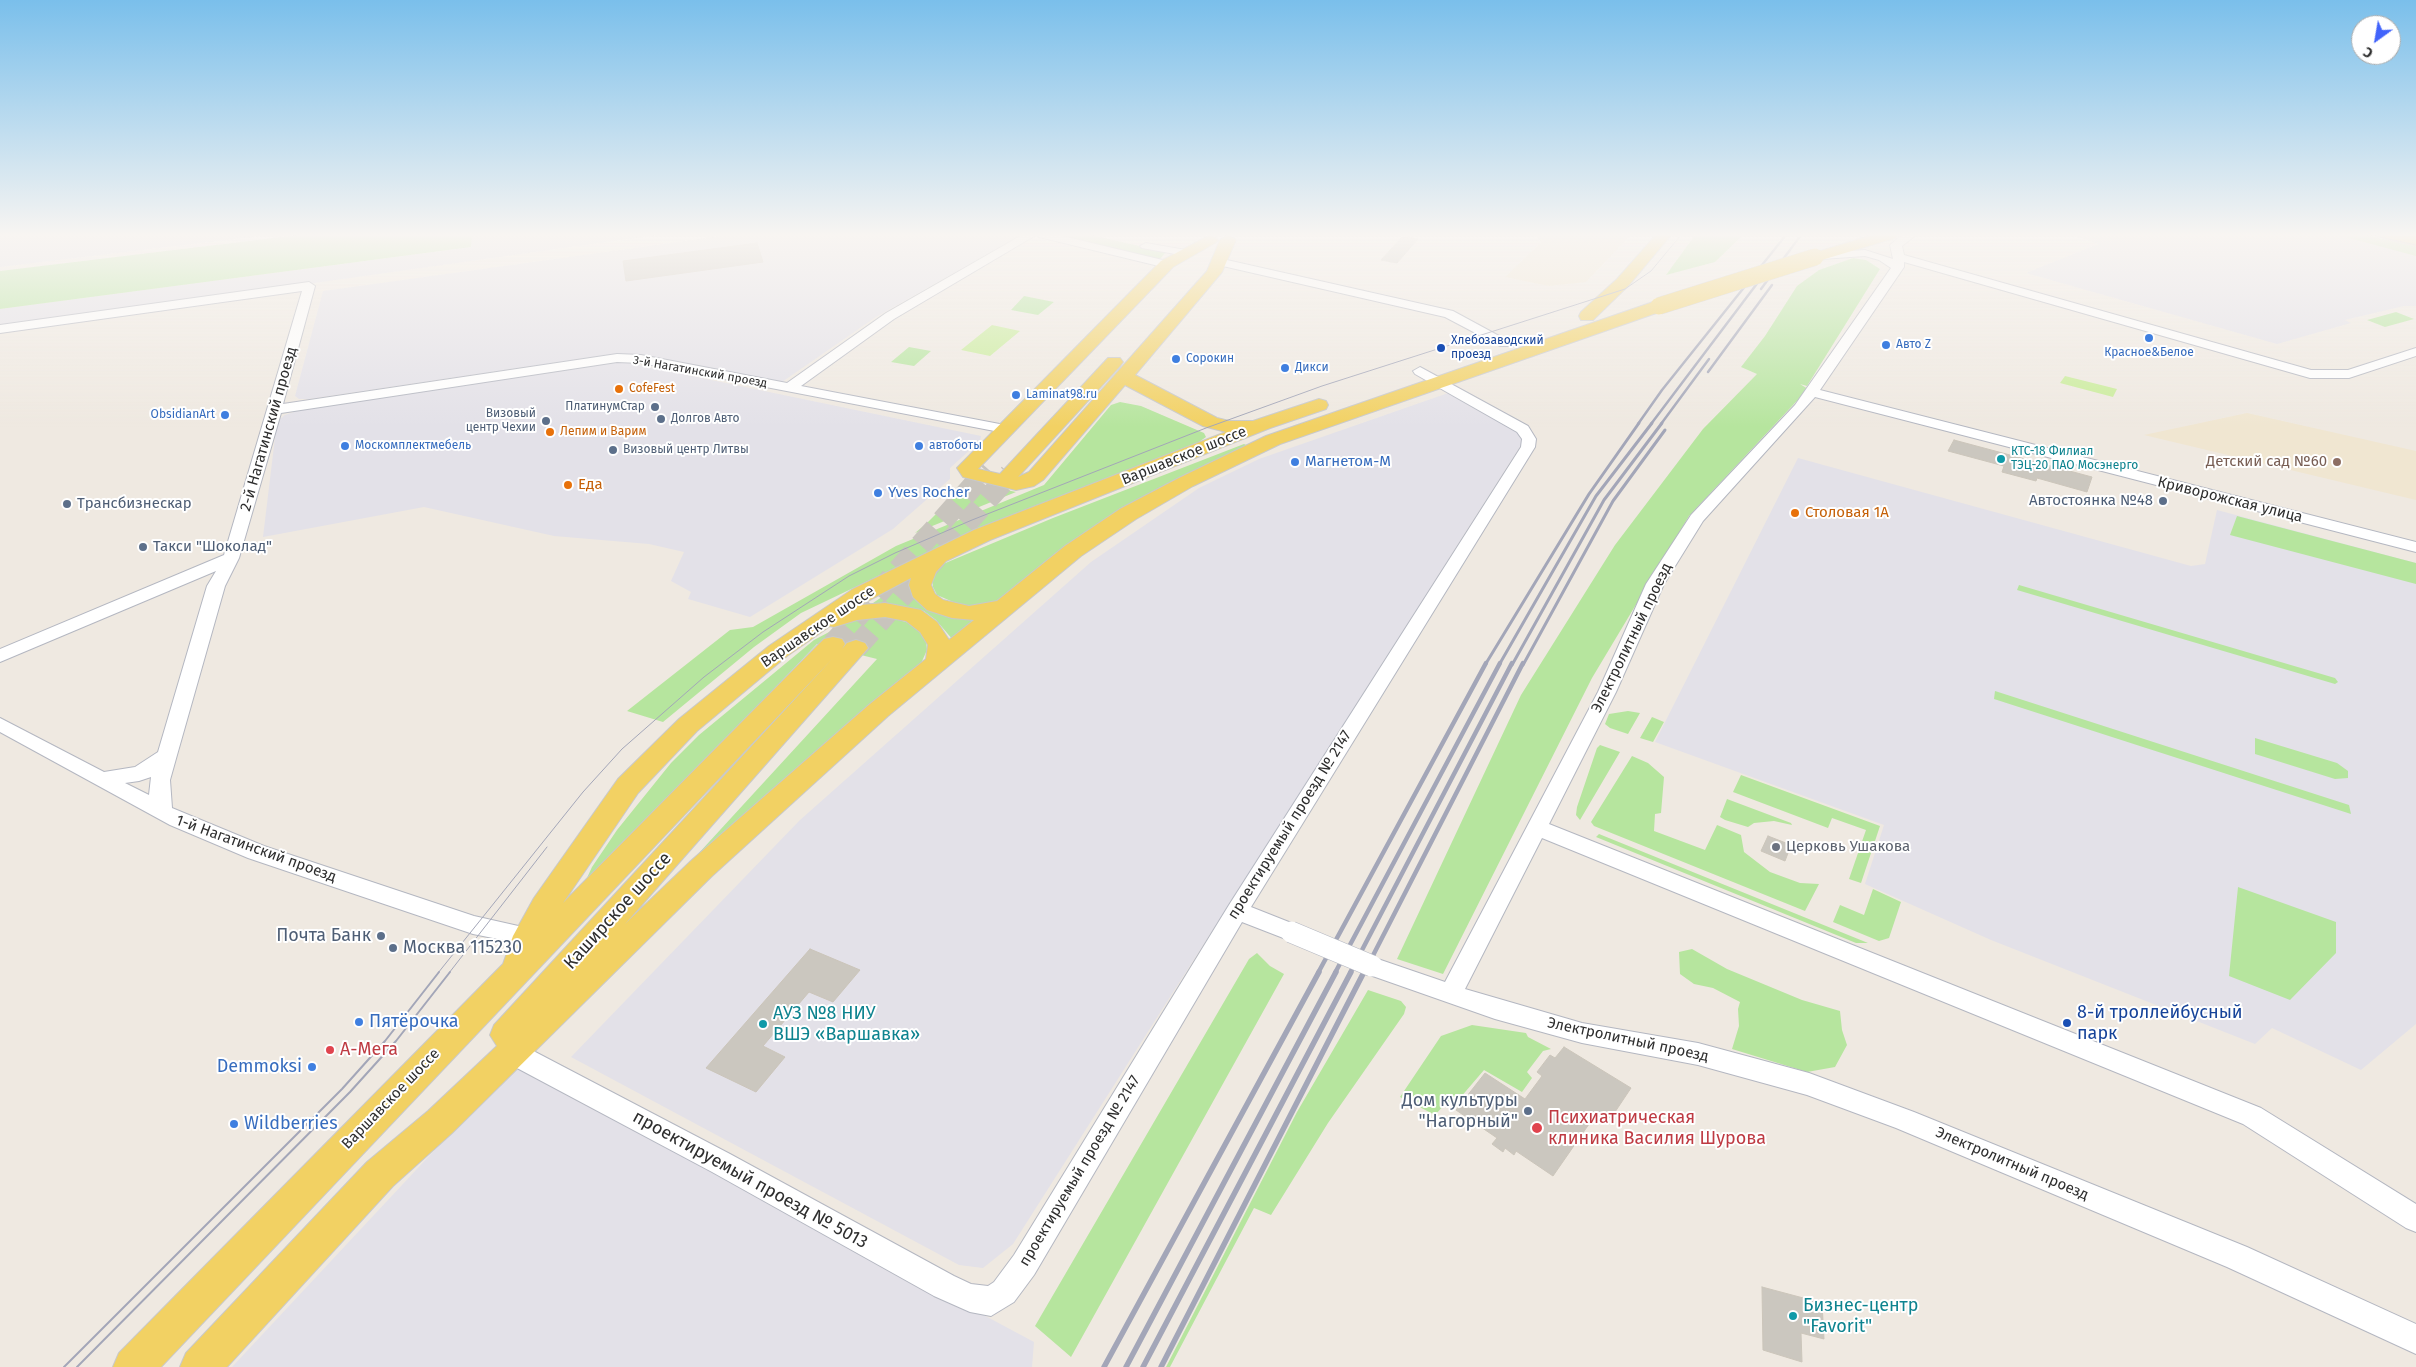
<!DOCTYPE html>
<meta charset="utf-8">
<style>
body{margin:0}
#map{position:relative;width:2416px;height:1367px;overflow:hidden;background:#efe9e1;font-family:"Fira Sans",sans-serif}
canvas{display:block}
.north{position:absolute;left:2351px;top:15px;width:50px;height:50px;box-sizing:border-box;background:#fff;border:1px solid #ababab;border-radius:50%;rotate:212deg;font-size:14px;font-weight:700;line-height:20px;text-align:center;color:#2e2e2e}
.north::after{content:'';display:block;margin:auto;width:18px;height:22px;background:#4264fb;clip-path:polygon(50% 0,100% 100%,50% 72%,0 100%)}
</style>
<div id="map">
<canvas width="2416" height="1367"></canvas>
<div class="north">С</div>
</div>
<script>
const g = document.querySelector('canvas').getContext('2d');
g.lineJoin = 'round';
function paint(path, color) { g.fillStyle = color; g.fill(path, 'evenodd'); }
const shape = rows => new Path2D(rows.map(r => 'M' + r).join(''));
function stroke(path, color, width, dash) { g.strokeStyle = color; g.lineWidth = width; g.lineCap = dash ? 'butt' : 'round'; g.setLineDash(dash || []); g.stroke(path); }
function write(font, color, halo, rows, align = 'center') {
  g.font = font + ' "Fira Sans",sans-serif'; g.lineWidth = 4; g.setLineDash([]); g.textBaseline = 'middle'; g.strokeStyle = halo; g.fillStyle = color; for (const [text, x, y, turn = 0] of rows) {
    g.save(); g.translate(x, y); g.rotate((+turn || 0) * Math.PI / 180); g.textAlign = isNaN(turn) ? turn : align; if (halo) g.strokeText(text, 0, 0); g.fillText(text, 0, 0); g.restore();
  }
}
paint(shape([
 [0,235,269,235,0,267],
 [472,235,657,235,0,327,0,309,471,247],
 [728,235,1021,235,876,317,782,382,773,383,643,356,607,355,309,399,299,399,295,396,323,291],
 [2073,235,2349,235,2416,249,2416,306,2404,306,2345,320,2351,323,2277,344,2026,273,2098,244],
 [615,360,981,436,980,441,950,468,950,479,893,529,750,617,688,599,691,592,671,581,684,552,649,544,554,536,424,507,263,537,277,421,285,415,300,410],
 [1451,392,1518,429,1523,437,1521,445,1013,1244,983,1268,959,1265,571,1057,800,820,1091,562,1199,488,1259,459],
 [1798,458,2191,566,2205,564,2217,510,2416,563,2416,1024,2361,1070,2272,1028,2255,1044,1991,940,1865,884,1884,825,1655,742],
 [515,1064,1034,1342,1032,1367,232,1367]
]), '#e3e1e8');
paint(shape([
 [1536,235,1631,235,1586,282,1549,286,1505,277,1541,242],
 [2247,413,2416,451,2416,500,2144,435]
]), '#f0e6d1');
paint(shape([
 [298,235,472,235,471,247,0,309,0,271],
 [1055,235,1091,235,1166,252,1160,259],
 [1695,235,1743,235,1715,262,1666,275],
 [2338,235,2365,235,2416,246,2416,256],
 [1853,258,1866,260,1880,269,1807,386,1800,384,1808,389,1689,516,1592,678,1443,974,1397,959,1521,695,1615,545,1703,429,1757,374,1741,367,1765,336,1797,286,1819,270],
 [1024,296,1054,302,1038,315,1011,310],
 [2396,312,2414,319,2385,327,2367,320],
 [909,347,931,351,914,366,891,362],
 [1120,402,1141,406,1204,433,1206,437,1199,442,979,528,801,613,754,647,663,722,627,711,730,630,753,627,896,546,1044,485,1111,405],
 [1244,444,1248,446,1003,600,974,607,960,605,937,595,933,587,932,578,943,564,1053,518],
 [968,482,1016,492,915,533,927,523],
 [2237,516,2416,563,2416,584,2230,535],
 [2019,585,2335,678,2338,682,2335,684,2017,590],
 [898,586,902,587,923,605,954,617,975,621,953,640,936,620,924,611,873,603],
 [890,617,912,624,922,631,926,640,927,650,919,668,653,903,877,659,817,644,581,891,592,867,617,830,671,763,699,735,814,640,850,621,863,618],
 [1995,691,2349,805,2351,814,1994,699],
 [1628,711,1640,713,1628,734,1610,728,1605,724,1609,714],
 [1652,717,1664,722,1653,742,1640,738],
 [2255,738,2337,763,2348,771,2348,778,2335,779,2255,754],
 [1600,745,1620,752,1580,820,1576,815,1577,807,1597,748],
 [1632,756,1648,763,1664,777,1661,813,1655,814,1654,831,1705,850,1717,825,1741,835,1744,852,1770,872,1800,883,1819,884,1805,911,1594,826,1591,822],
 [1741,775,1880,826,1861,883,1849,879,1866,830,1832,818,1828,828,1733,792],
 [1727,799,1791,823,1792,825,1774,821,1754,823,1748,827,1725,820,1720,817],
 [1599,834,1868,943,1856,943,1596,837],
 [2238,887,2336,922,2336,953,2290,1000,2229,976],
 [1873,889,1901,902,1889,938,1879,941,1833,922,1840,905,1864,915],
 [1692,949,1727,969,1802,1000,1840,1011,1842,1030,1847,1045,1835,1067,1807,1072,1732,1049,1739,1026,1738,1009,1740,1002,1713,988,1694,984,1680,974,1679,952],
 [1257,953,1270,966,1284,974,1071,1357,1035,1326,1249,959],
 [1368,990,1401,1001,1406,1007,1404,1014,1328,1123,1271,1215,1254,1208,1170,1367,1166,1367,1297,1112],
 [1472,1025,1526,1033,1528,1037,1551,1049,1543,1051,1527,1072,1532,1078,1522,1092,1484,1070,1460,1098,1446,1103,1435,1115,1400,1097,1441,1036]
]), '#b6e59e');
paint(shape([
 [992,325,1020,331,990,356,961,350],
 [2065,376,2117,389,2113,397,2060,383]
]), '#c9ec9a');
const building = shape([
 [1402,237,1418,239,1397,263,1381,260,1402,237],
 [757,243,763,262,626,281,623,261,757,243],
 [1954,440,2092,477,2087,492,2037,478,2036,481,2002,472,2004,466,1948,451,1954,440],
 [1768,836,1791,845,1785,861,1761,851,1768,836],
 [810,949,860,970,833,1002,809,992,763,1046,785,1057,756,1092,706,1068,810,949],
 [1564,1047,1631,1088,1611,1118,1608,1117,1606,1120,1596,1114,1553,1176,1516,1151,1514,1155,1505,1148,1503,1152,1492,1144,1497,1138,1456,1110,1485,1073,1525,1099,1542,1076,1537,1072,1550,1055,1555,1058,1564,1047],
 [1762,1287,1822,1303,1824,1339,1801,1333,1802,1362,1763,1350,1762,1287]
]);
paint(building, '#cbc7bf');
stroke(building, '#cbc5ba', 1);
stroke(shape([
 [833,644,988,469],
 [856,648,1010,474]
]), '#c8c4bd', 22, [22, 11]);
const minor = shape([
 [1022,235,1036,235,894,319,801,386,1010,426,1012,429,1005,433,641,363,617,362,281,413,239,558,225,586,177,755,170,780,172,808,264,846,474,916,536,930,539,936,536,942,528,945,473,934,248,858,170,825,0,732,0,718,104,772,135,767,158,752,207,586,216,571,0,662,0,649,224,555,302,291,0,333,0,325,309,282,315,286,283,404,617,354,641,355,787,383,886,313,1022,235],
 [151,777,149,795,125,783,139,781,151,777],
 [1037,235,1058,235,1171,262,1173,264,1167,268,1039,237,1037,235],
 [1902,235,1916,235,1902,246,1904,255,2311,370,2348,370,2416,348,2416,356,2349,378,2310,378,1904,262,1904,267,1820,390,2416,542,2416,552,1815,397,1703,521,1664,584,1616,692,1549,824,2261,1108,2416,1204,2416,1232,2406,1228,2243,1124,1542,838,1465,989,1582,1023,1698,1043,1809,1073,1914,1112,2247,1247,2416,1324,2416,1354,2227,1267,1896,1128,1807,1095,1698,1065,1582,1043,1495,1019,1364,973,1360,966,1364,959,1372,957,1445,982,1598,692,1646,584,1691,515,1795,405,1891,268,1879,260,1865,256,1822,259,1816,256,1822,253,1865,250,1893,259,1890,245,1902,235],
 [1146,243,1186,250,1192,253,1186,256,1142,248,1140,246,1146,243],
 [1218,258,1453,311,1512,343,1510,346,1500,346,1445,317,1214,264,1214,260,1218,258],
 [1420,367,1528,426,1536,439,1535,447,1251,907,1299,926,1302,932,1299,938,1291,941,1242,922,1034,1275,1014,1302,991,1316,970,1312,934,1296,712,1172,502,1060,499,1052,502,1044,511,1041,520,1044,730,1154,954,1276,971,1284,988,1286,994,1282,1014,1255,1229,905,1521,447,1522,439,1517,432,1415,374,1413,371,1420,367]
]);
const major = shape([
 [1210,235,1218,240,1215,243,1173,267,978,469,1000,474,1108,358,1120,358,1123,362,1120,366,1018,477,1029,472,1207,271,1220,240,1228,235,1236,240,1222,272,1135,375,1217,418,1229,421,1253,421,1319,399,1326,401,1328,405,1326,409,1270,428,990,540,946,561,936,572,931,585,935,594,943,600,969,606,997,601,1065,546,1120,509,1179,478,1266,436,1653,302,1659,301,1665,302,1667,306,1665,310,1280,444,1193,486,1136,519,1081,556,888,716,712,876,452,1133,393,1186,227,1367,180,1367,186,1353,367,1162,428,1111,497,1046,490,1035,494,1025,834,657,161,1367,113,1367,119,1353,503,964,513,936,534,898,618,779,679,719,769,646,853,589,974,530,1226,432,1203,426,1125,385,1043,480,1034,486,1016,490,963,477,957,468,1161,261,1210,235],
 [911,578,909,585,913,597,927,610,952,618,974,620,949,640,937,622,921,610,885,603,860,605,911,578],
 [885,617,906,621,920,632,928,645,926,659,870,704,692,860,625,924,868,648,865,643,856,640,847,643,842,649,845,644,842,639,833,637,824,639,563,903,638,793,697,731,787,656,830,626,834,627,857,620,885,617],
 [1656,235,1671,235,1629,285,1593,320,1581,320,1579,316,1581,312,1617,279,1656,235],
 [1873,235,1897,235,1895,238,1815,262,1807,257,1810,254,1873,235],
 [2381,235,2416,236,2416,246,2383,238,2381,235]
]);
stroke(minor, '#b4b7c1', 2);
stroke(major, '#c9c9c9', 2);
paint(minor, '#fff');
paint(major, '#f2d163');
stroke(shape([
 [2371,235,2416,245],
 [438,973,583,792,622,749,704,677,763,632,849,576,895,553,972,520,1206,428,1322,386,1625,289,1651,271,1681,235],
 [449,973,547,847]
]), '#a3a6b8', 1);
stroke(shape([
 [64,1367,342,1089,385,1041,439,972],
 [77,1367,350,1092,396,1041,450,972]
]), '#a3a6b8', 2);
stroke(shape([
 [1761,289,1801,235],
 [1708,372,1772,285],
 [1638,424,1662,390,1786,235],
 [1651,424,1762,277],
 [1661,424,1709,359]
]), '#a3a6b8', 2.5);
stroke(shape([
 [1485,665,1589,494,1639,423],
 [1499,665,1596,496,1652,423],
 [1512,665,1604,500,1662,423],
 [1523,665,1613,501,1665,430]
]), '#a3a6b8', 3);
stroke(shape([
 [1318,973,1486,663],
 [1335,973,1500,663],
 [1350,973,1512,663],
 [1364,973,1523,663]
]), '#a3a6b8', 4.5);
stroke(shape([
 [1104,1367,1319,972],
 [1126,1367,1336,972],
 [1143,1367,1351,972],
 [1161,1367,1364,972]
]), '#a3a6b8', 5.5);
const minorBridge = shape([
 [1291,932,1372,966]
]);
const majorBridge = shape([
 [1659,306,1815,257]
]);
stroke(minorBridge, '#b4b7c1', 22, []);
stroke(majorBridge, '#c9c9c9', 18, []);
stroke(minorBridge, '#fff', 21);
stroke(majorBridge, '#f2d163', 17);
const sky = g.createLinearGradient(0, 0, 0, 427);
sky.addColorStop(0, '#7abfeb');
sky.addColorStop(0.55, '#f8f5f2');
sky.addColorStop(1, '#f8f5f200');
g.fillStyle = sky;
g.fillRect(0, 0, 2416, 427);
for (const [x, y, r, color] of [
 [2149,338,5,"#3f7fe0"],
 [1886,345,5,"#3f7fe0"],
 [1441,348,5,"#1a4fb4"],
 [1176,359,5,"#3f7fe0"],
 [1285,368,5,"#3f7fe0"],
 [619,389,5,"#e8710a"],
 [1016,395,5,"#3f7fe0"],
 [655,407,5,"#5c6f8a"],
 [225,415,5,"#3f7fe0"],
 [661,419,5,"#5c6f8a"],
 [546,421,5,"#5c6f8a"],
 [550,432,5,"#e8710a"],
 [345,446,5,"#3f7fe0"],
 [919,446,5,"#3f7fe0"],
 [613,450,5,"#5c6f8a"],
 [2001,459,5,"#0f9aa8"],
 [1295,462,5,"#3f7fe0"],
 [2337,462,5,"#8d6e63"],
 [568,485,5,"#e8710a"],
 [878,493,5,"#3f7fe0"],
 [2163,501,5,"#5c6f8a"],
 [67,504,5,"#5c6f8a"],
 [1795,513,5,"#e8710a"],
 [143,547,5,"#5c6f8a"],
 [1776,847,5,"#6b7280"],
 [381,936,5,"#5c6f8a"],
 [393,948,5,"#5c6f8a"],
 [359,1022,5,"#3f7fe0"],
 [2067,1023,5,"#1a4fb4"],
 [763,1024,5,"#0f9aa8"],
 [330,1050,5,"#e0444e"],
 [312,1067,5,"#3f7fe0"],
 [1528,1111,5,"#5c6f8a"],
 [234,1124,5,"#3f7fe0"],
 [1537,1128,6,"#e0444e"],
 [1793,1316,5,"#0f9aa8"]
]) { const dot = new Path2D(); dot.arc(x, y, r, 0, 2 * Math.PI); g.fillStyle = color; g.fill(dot); stroke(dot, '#fff', 2); }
write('12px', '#164399', '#fff', [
 ["Хлебозаводский",1451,341],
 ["проезд",1451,355]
], 'left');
write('12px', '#366cbe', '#fff', [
 ["Авто Z",1896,345],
 ["Красное&Белое",2149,353,"center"],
 ["Сорокин",1186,359],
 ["Дикси",1295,368],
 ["Laminat98.ru",1026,395],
 ["ObsidianArt",215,415,"right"],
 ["Москомплектмебель",355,446],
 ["автоботы",929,446]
], 'left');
write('12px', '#2e2e2e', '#fff', [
 ["3-й Нагатинский проезд",700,372,10]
]);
write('12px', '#c56008', '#fff', [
 ["CofeFest",629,389],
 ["Лепим и Варим",560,432]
], 'left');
write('12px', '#4e5e75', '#fff', [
 ["ПлатинумСтар",645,407],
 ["Визовый",536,414],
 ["центр Чехии",536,428],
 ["Долгов Авто",671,419,"left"],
 ["Визовый центр Литвы",623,450,"left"]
], 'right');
write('12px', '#0d838f', '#fff', [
 ["КТС-18 Филиал",2011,452],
 ["ТЭЦ-20 ПАО Мосэнерго",2011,466]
], 'left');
write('15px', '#2e2e2e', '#fff', [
 ["2-й Нагатинский проезд",269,429,-74],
 ["Варшавское шоссе",1184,456,-22],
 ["Криворожская улица",2230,500,14],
 ["Варшавское шоссе",818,627,-34],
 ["Электролитный проезд",1632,638,-64],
 ["проектируемый проезд № 2147",1290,825,-58],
 ["1-й Нагатинский проезд",256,849,20],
 ["Электролитный проезд",1628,1040,12],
 ["Варшавское шоссе",391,1099,-46],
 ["Электролитный проезд",2012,1164,23],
 ["проектируемый проезд № 2147",1080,1171,-59]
]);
write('15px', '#366cbe', '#fff', [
 ["Магнетом-М",1305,462],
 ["Yves Rocher",888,493]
], 'left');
write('15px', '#785e54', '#fff', [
 ["Детский сад №60",2327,462]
], 'right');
write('15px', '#c56008', '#fff', [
 ["Еда",578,485],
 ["Столовая 1А",1805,513]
], 'left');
write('15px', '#4e5e75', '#fff', [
 ["Автостоянка №48",2153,501,"right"],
 ["Трансбизнескар",77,504],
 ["Такси \"Шоколад\"",153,547]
], 'left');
write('15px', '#5b616d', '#fff', [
 ["Церковь Ушакова",1786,847]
], 'left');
write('18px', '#2e2e2e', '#fff', [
 ["Каширское шоссе",618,911,-48],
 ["проектируемый проезд № 5013",750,1180,29]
]);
write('18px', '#4e5e75', '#fff', [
 ["Почта Банк",371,936],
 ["Москва 115230",403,948,"left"],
 ["Дом культуры",1518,1101],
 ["\"Нагорный\"",1518,1122]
], 'right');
write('18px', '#164399', '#fff', [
 ["8-й троллейбусный",2077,1013],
 ["парк",2077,1034]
], 'left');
write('18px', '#0d838f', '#fff', [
 ["АУЗ №8 НИУ",773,1014],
 ["ВШЭ «Варшавка»",773,1035],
 ["Бизнес-центр",1803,1306],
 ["\"Favorit\"",1803,1327]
], 'left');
write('18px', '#366cbe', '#fff', [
 ["Пятёрочка",369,1022],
 ["Demmoksi",302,1067,"right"],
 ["Wildberries",244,1124]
], 'left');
write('18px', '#be3a42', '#fff', [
 ["А-Мега",340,1050],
 ["Психиатрическая",1548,1118],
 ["клиника Василия Шурова",1548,1139]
], 'left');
</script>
